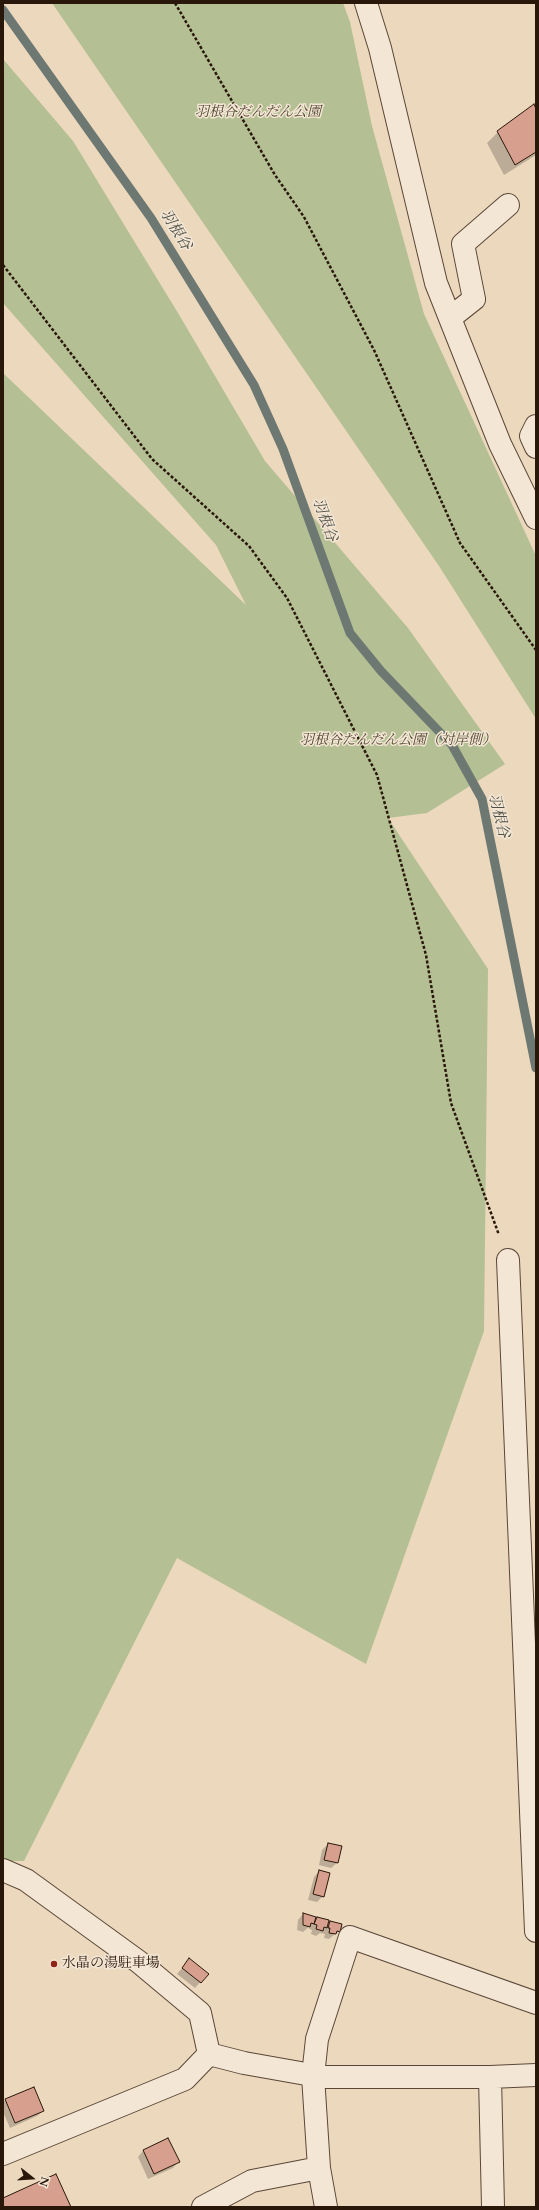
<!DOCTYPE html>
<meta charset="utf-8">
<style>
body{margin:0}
#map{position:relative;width:539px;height:2210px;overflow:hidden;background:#ecd8bd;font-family:Cardo,serif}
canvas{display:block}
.frame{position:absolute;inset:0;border:4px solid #29170a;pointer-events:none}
.north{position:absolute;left:12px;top:2158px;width:40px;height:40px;-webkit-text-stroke:3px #f3e6d4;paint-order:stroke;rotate:107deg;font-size:11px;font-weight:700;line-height:16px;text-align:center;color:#29170a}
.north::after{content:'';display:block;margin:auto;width:14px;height:18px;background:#29170a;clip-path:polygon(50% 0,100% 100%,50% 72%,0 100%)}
</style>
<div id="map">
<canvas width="539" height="2210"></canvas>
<div class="frame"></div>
<div class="north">N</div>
</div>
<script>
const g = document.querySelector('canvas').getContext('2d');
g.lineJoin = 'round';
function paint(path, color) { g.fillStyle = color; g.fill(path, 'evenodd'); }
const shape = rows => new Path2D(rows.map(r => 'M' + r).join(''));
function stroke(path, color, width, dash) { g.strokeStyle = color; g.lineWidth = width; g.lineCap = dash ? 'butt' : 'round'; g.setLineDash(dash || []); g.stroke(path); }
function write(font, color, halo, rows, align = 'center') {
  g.font = font + ' Cardo,"Noto Serif JP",serif'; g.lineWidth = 3; g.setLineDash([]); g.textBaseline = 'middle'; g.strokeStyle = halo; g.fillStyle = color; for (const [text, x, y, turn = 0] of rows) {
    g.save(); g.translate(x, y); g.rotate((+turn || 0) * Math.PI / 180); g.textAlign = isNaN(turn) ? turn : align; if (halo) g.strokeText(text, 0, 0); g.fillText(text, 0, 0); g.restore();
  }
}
paint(shape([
 [52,3,343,3,350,22,372,126,424,314,536,556,536,719,439,566],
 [3,59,73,141,178,313,265,461,408,628,505,764,427,813,388,818,488,969,484,1331,366,1664,177,1558,24,1861,3,1861,3,373,246,605,216,545,3,303]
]), '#b4bf94');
paint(shape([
 [536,111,536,155,504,175,487,143,498,132],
 [328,1844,337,1863,331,1868,319,1865,322,1850],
 [319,1871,323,1896,317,1902,308,1900,314,1877],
 [303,1914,313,1921,317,1918,327,1925,330,1922,339,1931,329,1939,324,1938,325,1934,320,1933,316,1936,311,1934,312,1930,309,1929,310,1926,303,1932,297,1930,298,1920],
 [189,1960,207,1974,195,1988,177,1974],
 [6,2100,43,2111,37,2116,10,2128,3,2112,3,2102],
 [143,2151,178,2162,173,2168,148,2179,138,2157]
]), '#0003');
stroke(shape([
 [3,10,151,218,254,385,283,449,350,633,381,671,452,745,482,799,536,1068]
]), '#6c7871', 9);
const building = shape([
 [534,104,536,109,536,152,515,165,497,131,534,104],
 [328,1843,342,1846,338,1863,324,1860,328,1843],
 [319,1870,330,1873,324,1897,313,1894,319,1870],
 [303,1913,316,1917,314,1924,311,1923,310,1927,303,1925,303,1913],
 [317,1917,329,1920,327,1928,324,1927,323,1931,316,1929,317,1925,314,1924,317,1917],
 [330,1921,342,1924,340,1932,337,1931,336,1934,329,1933,330,1928,328,1928,330,1921],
 [189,1958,209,1974,201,1983,182,1968,189,1958],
 [34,2087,44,2111,15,2123,5,2099,34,2087],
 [168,2138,180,2162,154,2174,143,2150,168,2138],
 [56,2174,71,2207,3,2207,3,2198,56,2174]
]);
paint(building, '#d7a08e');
stroke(building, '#29170a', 1);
const minor = shape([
 [366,3,380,48,436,283,500,444,536,518],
 [450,318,474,299,463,244,508,205],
 [536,426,531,436,536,447],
 [508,1260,536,1931],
 [3,1870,26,1880,139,1962,200,2013,209,2054],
 [490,2077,493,2207],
 [3,2154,185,2079,209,2054,244,2063,323,2077,490,2077,536,2075],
 [203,2207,252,2181,319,2168],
 [326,2207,319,2168,313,2076,317,2039,350,1937,536,2003]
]);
stroke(minor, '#5a4737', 24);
stroke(shape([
 [175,3,275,175,304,217,374,350,460,543,536,650],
 [3,265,152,459,249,546,287,598,377,775,426,955,451,1103,499,1235]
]), '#29170a', 2.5, [3, 2]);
stroke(minor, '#f3e6d4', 22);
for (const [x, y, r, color] of [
 [54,1964,4,"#8f2418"]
]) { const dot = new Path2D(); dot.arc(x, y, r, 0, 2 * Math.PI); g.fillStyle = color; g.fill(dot); stroke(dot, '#f3e6d4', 1.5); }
write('italic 14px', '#534933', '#f3e6d4', [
 ["羽根谷だんだん公園",258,113],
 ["羽根谷だんだん公園（対岸側）",398,741]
]);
write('14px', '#29170a', '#f3e6d4', [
 ["水晶の湯駐車場",62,1964]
], 'left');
write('italic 15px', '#505046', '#f3e6d4', [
 ["羽根谷",175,230,58],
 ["羽根谷",324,520,70],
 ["羽根谷",498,816,76]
]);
</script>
